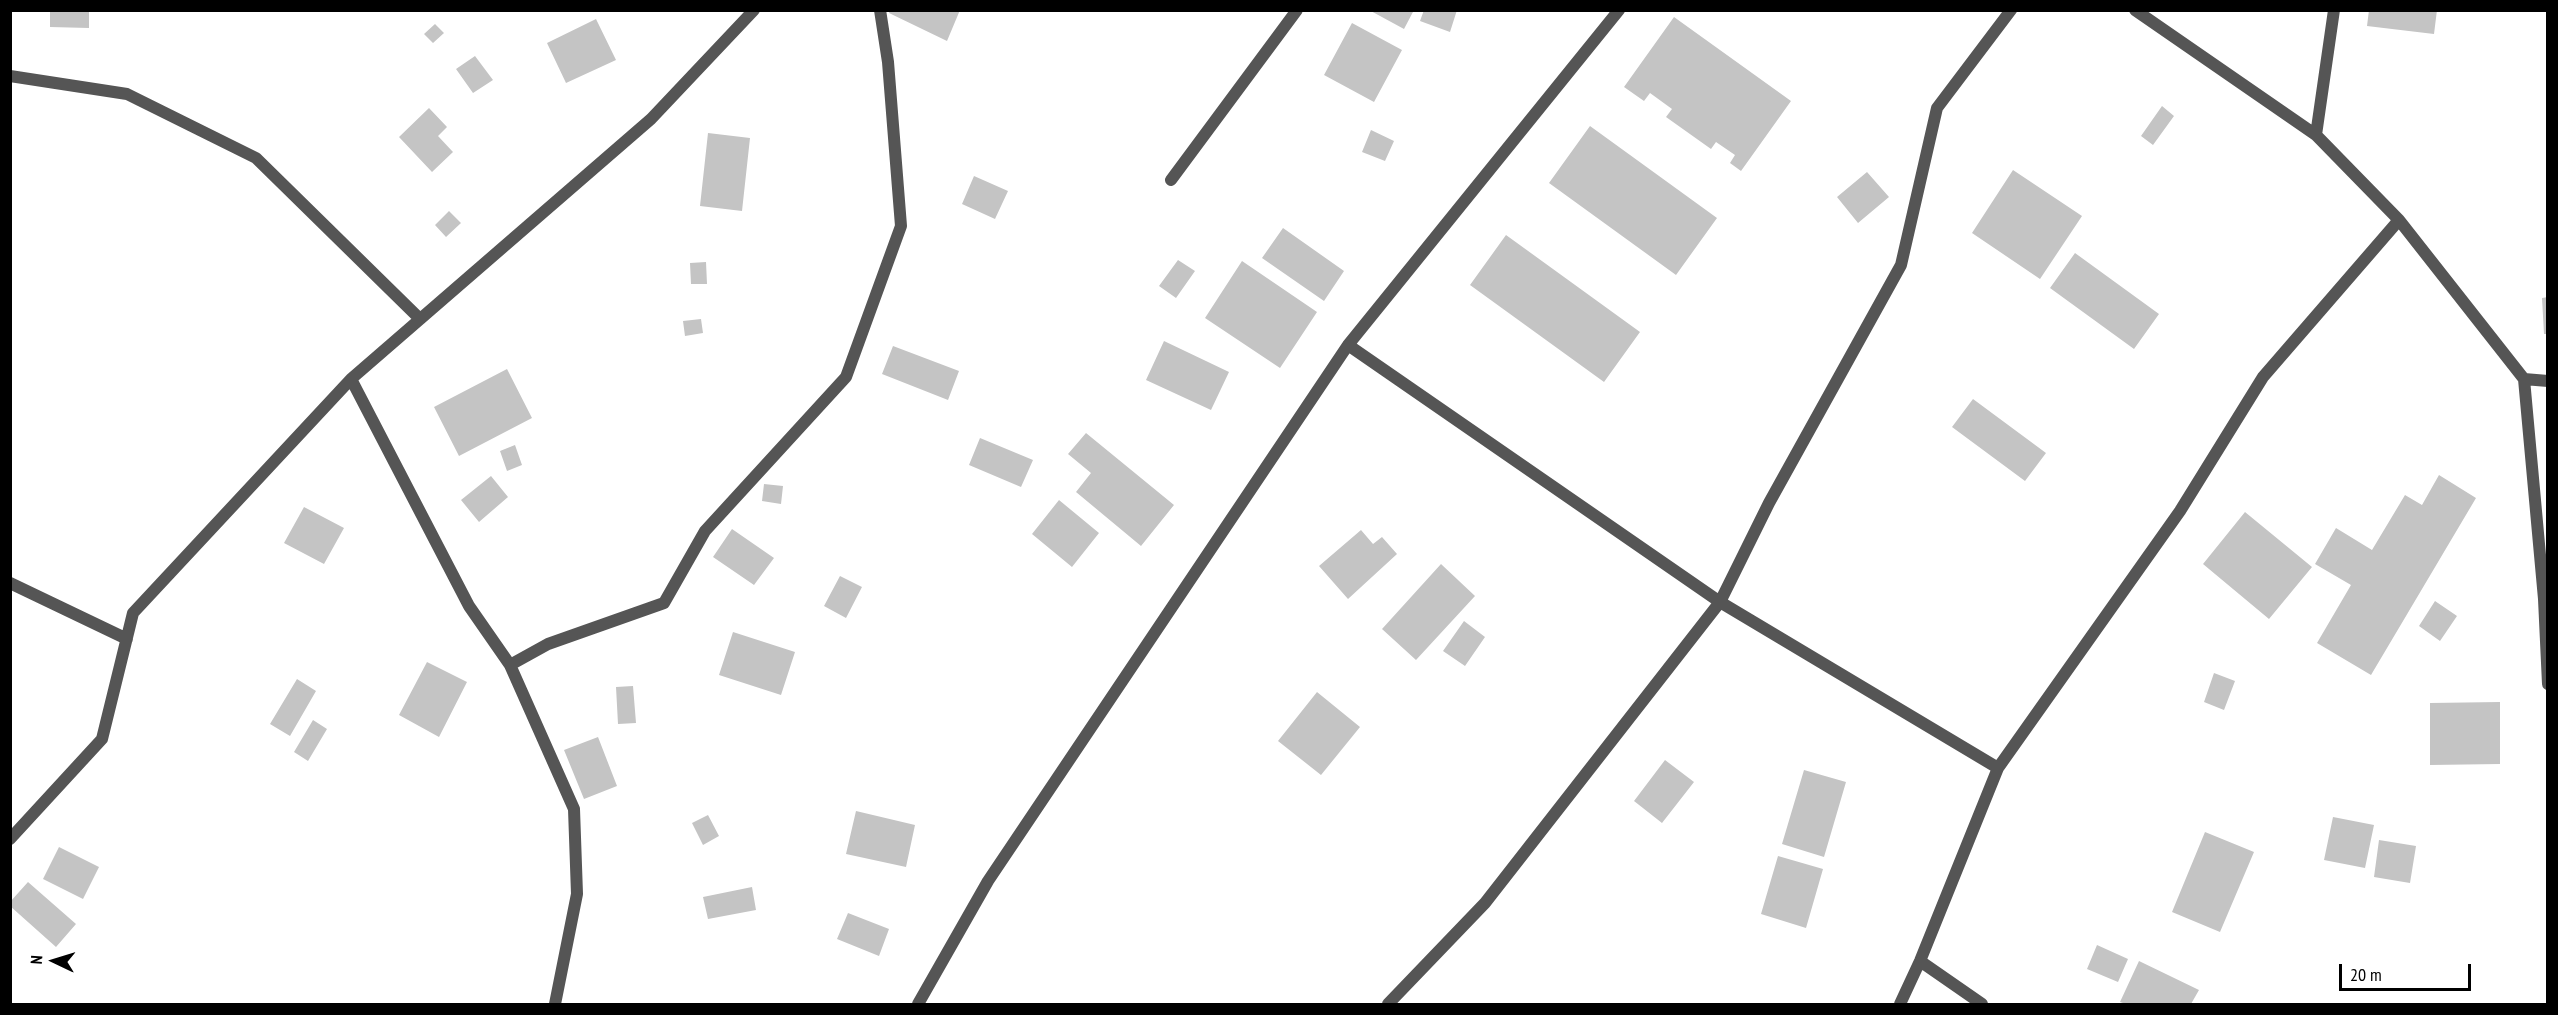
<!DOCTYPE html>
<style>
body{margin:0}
#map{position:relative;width:2558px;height:1015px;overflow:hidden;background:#fff;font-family:"PT Sans Narrow",sans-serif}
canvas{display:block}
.frame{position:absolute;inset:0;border:12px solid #000;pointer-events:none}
.north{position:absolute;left:24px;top:931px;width:60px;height:60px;-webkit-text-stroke:4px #fff;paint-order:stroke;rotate:274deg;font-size:16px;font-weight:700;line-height:24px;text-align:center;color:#000}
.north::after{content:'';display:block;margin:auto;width:21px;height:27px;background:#000;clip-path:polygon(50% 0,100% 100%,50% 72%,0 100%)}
.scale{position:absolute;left:2339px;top:964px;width:132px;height:27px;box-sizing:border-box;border:3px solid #000;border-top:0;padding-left:8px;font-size:18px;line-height:21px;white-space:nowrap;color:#000;-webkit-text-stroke:4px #fff;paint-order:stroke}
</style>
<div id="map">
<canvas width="2558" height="1015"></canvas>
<div class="frame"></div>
<div class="north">N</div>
<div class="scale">20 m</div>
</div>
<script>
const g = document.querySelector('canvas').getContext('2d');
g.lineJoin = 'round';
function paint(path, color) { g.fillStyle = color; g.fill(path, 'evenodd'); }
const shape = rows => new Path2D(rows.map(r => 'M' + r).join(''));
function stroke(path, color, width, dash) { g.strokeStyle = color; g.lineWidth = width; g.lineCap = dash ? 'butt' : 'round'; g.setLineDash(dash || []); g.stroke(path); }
paint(shape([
 [50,10,89,10,89,28,50,27],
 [890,10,960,10,947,41,889,13],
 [1369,10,1414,10,1404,29],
 [1424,10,1457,10,1450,32,1420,21],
 [2369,10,2437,10,2434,34,2367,26],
 [1674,17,1791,101,1741,171,1730,163,1735,155,1716,142,1711,149,1666,117,1672,109,1650,93,1644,101,1624,87],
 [596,19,616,60,566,83,547,43],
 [1352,23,1402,50,1374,102,1324,75],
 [435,24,444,33,433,43,424,34],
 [475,56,493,80,473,93,456,69],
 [2162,106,2174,116,2153,145,2141,136],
 [429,108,447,127,438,136,453,152,432,172,399,137],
 [1590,126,1717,218,1676,275,1549,183],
 [1371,130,1394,141,1385,161,1362,152],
 [708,133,750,138,742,211,700,206],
 [2013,170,2082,216,2040,279,1972,233],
 [1867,172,1889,197,1858,223,1837,197],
 [974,176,1008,191,995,219,962,204],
 [449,211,461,223,446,237,435,225],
 [1283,228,1344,271,1324,301,1262,258],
 [1506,235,1640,332,1604,382,1470,285],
 [2075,253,2159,314,2134,349,2050,288],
 [1178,260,1195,271,1176,298,1159,286],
 [1242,261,1317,312,1280,368,1205,318],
 [706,262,707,284,691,284,690,263],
 [2548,297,2548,334,2544,334,2542,298],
 [701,319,703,333,685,336,683,321],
 [1164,341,1229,372,1211,410,1146,380],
 [893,346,959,371,948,400,882,374],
 [507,369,532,418,459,456,434,407],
 [1973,399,2046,453,2025,481,1952,427],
 [1086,433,1174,505,1141,546,1076,492,1091,473,1068,454],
 [980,438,1033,460,1021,487,969,465],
 [515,445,522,465,507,471,500,451],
 [2439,475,2476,498,2371,675,2317,643,2351,585,2315,564,2336,528,2372,550,2405,495,2422,505],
 [491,476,508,497,479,522,461,500],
 [764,484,783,486,781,504,762,501],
 [1059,500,1099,533,1072,567,1032,534],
 [304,507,344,528,324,564,284,543],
 [2245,512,2312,567,2269,619,2203,564],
 [732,529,774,558,754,585,713,557],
 [1361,530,1373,544,1382,537,1397,554,1348,599,1319,566],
 [1441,564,1475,596,1416,660,1382,629],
 [840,576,862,587,846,618,824,606],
 [2435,601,2457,616,2440,641,2419,626],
 [1464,621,1485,637,1465,666,1443,651],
 [733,632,795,652,781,695,719,675],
 [427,662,467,682,439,737,399,715],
 [2214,673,2235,681,2224,710,2204,702],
 [297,679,316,691,290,736,270,724],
 [633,686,636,723,618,724,616,687],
 [1317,692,1360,727,1321,775,1278,741],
 [2500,702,2500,764,2430,765,2430,703],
 [313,720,327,729,308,761,294,752],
 [598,737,617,786,584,799,564,750],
 [1665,760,1694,782,1662,823,1634,801],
 [1804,770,1846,782,1824,857,1782,844],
 [856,811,915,825,906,867,846,854],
 [708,815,719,836,703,845,692,823],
 [2333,817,2374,825,2365,868,2324,860],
 [2205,832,2254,852,2220,932,2172,912],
 [2379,840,2416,846,2410,883,2374,877],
 [59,847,99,867,83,899,43,879],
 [1778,856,1823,869,1806,928,1761,914],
 [28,882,76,924,56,947,10,906,10,902],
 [752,887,756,910,708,919,703,897],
 [848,913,889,929,879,956,837,939],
 [2097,945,2128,959,2118,982,2087,969],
 [2139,961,2199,990,2191,1004,2126,1004,2120,1002]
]), '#c4c4c4');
stroke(shape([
 [2135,10,2316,135,2399,220,2524,379,2544,599,2548,684],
 [10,76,127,94,256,158,419,318],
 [2316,135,2334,10],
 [1171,180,1297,10],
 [1348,345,1720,602,1998,768],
 [351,379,469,606,510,665,548,644,664,603,705,531,846,377,901,226,888,62,880,10],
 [2524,379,2548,381],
 [10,583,127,639],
 [510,665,574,809,577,894,555,1004],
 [10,839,102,739,133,613,351,379,651,119,754,10],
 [1920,961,1982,1004],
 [918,1004,988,881,1348,345,1619,10],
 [1388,1004,1485,903,1720,602,1769,503,1901,265,1937,108,2011,10],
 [1900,1004,1920,961,1998,768,2180,511,2263,377,2399,220]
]), '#555', 12);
</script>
